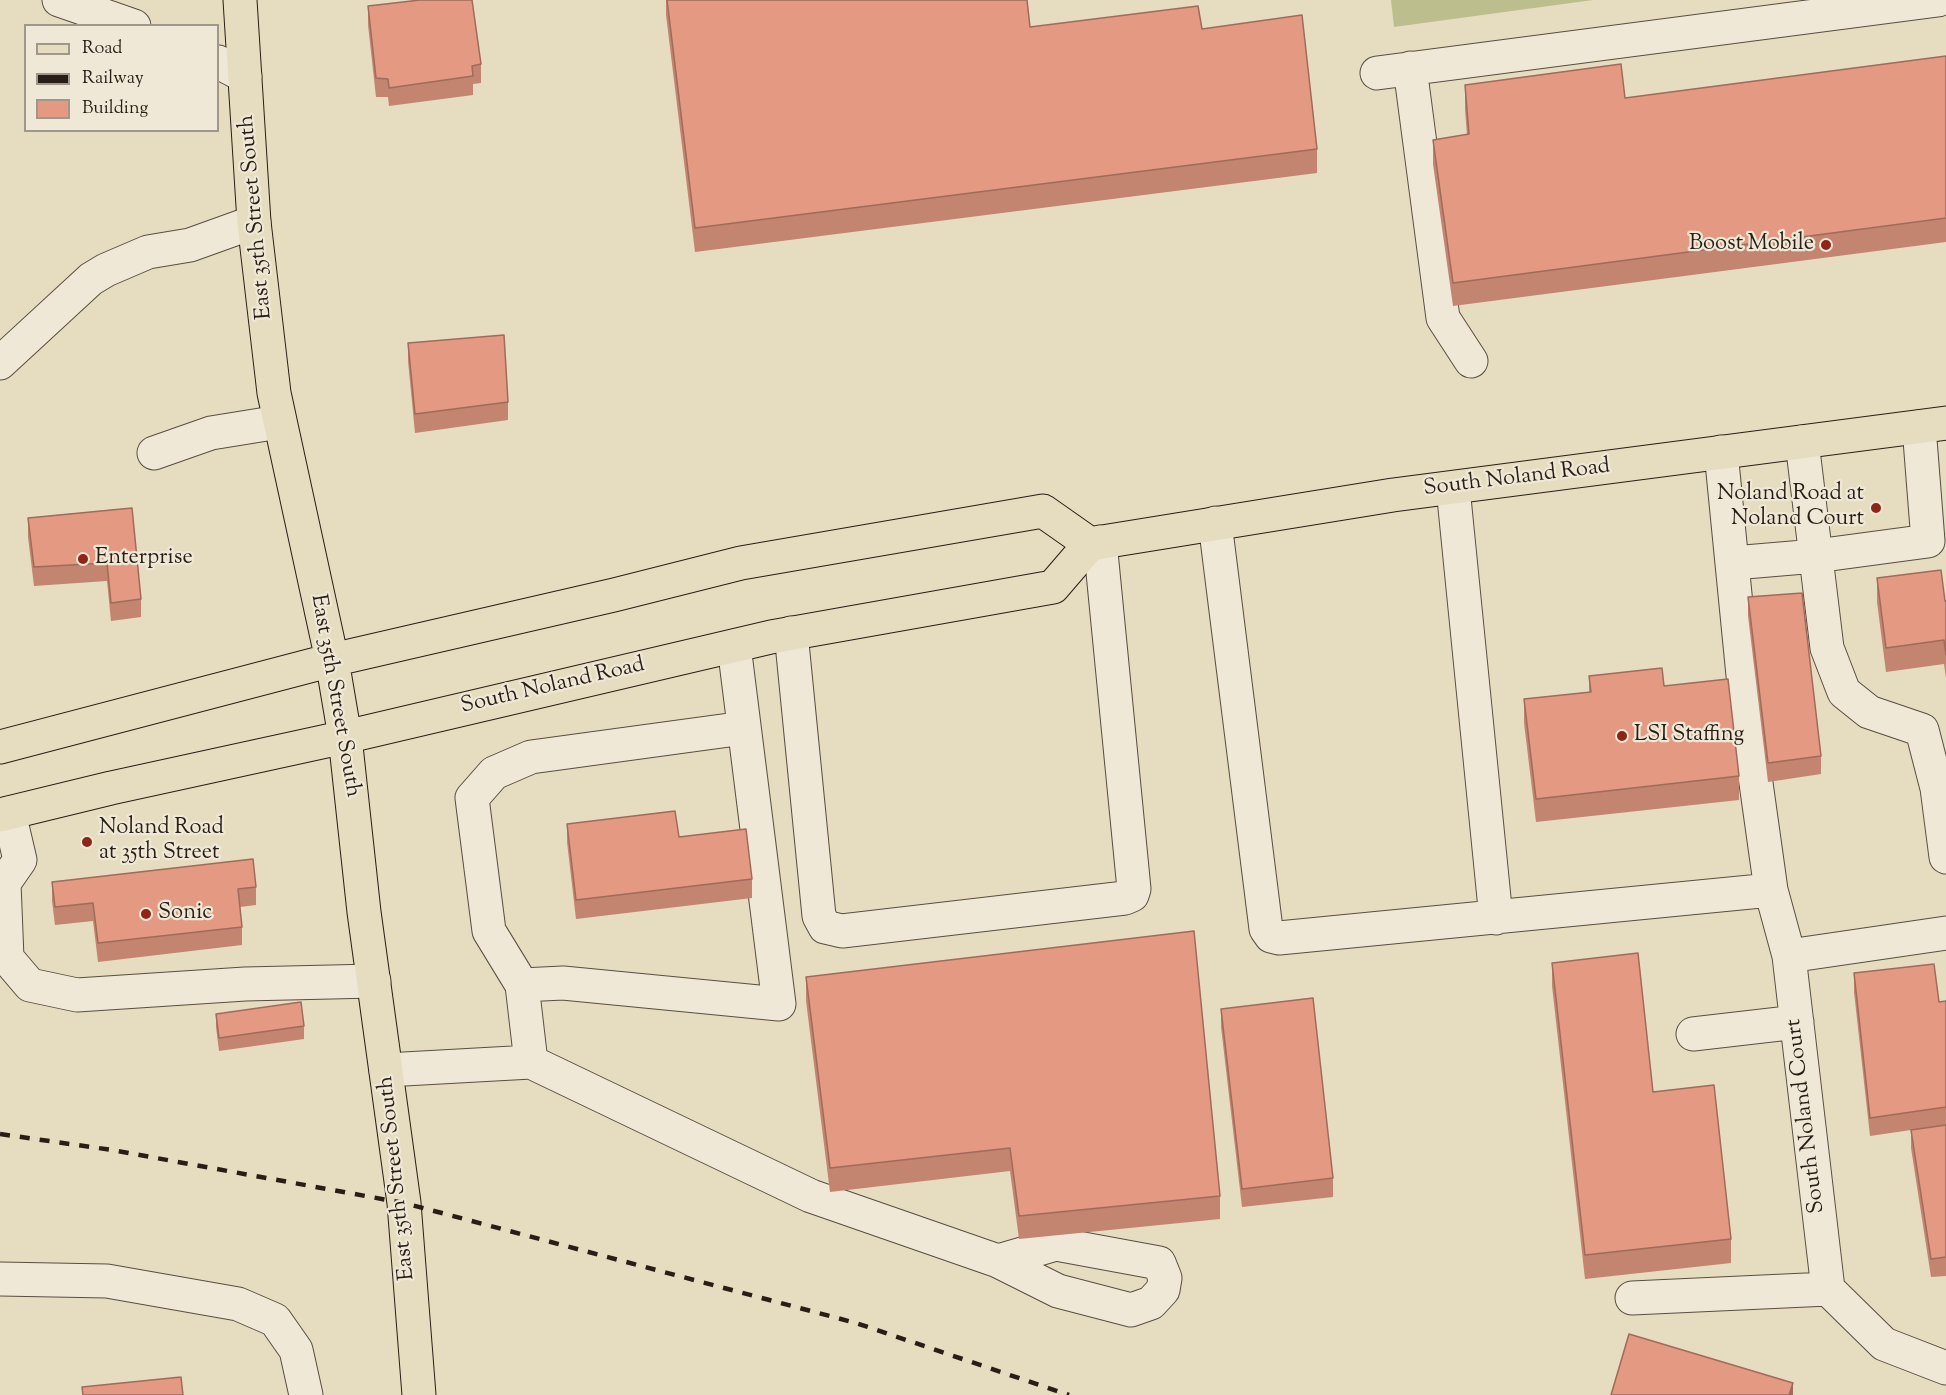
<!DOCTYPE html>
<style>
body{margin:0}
#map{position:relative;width:1946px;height:1395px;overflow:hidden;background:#e6dcc0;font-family:"Sorts Mill Goudy",serif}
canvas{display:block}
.legend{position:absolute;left:24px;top:24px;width:195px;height:108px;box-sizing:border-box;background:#efe8d6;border:2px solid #9f9789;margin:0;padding:8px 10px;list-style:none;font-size:18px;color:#281e15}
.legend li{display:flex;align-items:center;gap:12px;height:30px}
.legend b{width:30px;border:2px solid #9f9789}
</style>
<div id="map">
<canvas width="1946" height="1395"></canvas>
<ul class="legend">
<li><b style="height:8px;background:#e6dcc0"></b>Road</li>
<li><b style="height:8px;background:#281e15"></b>Railway</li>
<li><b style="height:16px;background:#e39982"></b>Building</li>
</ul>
</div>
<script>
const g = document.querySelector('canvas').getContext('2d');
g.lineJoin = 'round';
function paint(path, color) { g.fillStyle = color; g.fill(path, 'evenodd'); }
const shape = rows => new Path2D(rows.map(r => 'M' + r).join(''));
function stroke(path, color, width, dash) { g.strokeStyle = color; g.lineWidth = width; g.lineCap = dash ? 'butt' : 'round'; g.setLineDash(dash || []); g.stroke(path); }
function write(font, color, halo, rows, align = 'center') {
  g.font = font + ' "Sorts Mill Goudy",serif'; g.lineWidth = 4.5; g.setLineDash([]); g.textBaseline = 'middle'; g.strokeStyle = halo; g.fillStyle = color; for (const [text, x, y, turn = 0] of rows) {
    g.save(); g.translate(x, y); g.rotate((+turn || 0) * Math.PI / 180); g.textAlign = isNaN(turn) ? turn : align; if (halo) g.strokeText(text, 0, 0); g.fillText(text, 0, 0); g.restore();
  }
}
paint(shape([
 [1391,0,1593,0,1394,27]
]), '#bcbe8e');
const minor = shape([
 [59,0,134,26],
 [218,62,245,76],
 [1410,68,1443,318,1471,361],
 [1377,73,1938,0],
 [0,363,91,279,106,270,148,252,190,245,254,222],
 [1802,442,1827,648,1844,692,1869,712,1922,730,1937,788,1946,857],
 [1721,452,1748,726,1771,890,1789,956,1828,1289,1884,1344,1946,1368],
 [154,453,211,433,279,422],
 [1453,488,1496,918],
 [1215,523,1266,929,1271,936,1279,938,1771,890],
 [1733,563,1816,556,1928,541,1919,427],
 [791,633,819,916,825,927,842,931,1125,898,1132,895,1134,889,1100,542],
 [9,813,20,860,4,883,7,958,30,985,77,995,245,984,374,981],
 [1789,956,1946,933],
 [522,985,489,931,472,798,494,773,531,757,744,728],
 [1693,1034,1797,1022],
 [531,1062,811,1196,998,1261,1058,1291,1131,1310,1151,1303,1163,1290,1165,1278,1159,1263,1056,1244,998,1261],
 [386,1070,531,1062,522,985,563,983,779,1004,734,646],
 [0,1279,107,1281,238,1304,275,1320,296,1350,306,1395],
 [1632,1298,1828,1289]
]);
const major = shape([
 [240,0,254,222,274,393,332,660,345,737,364,912,404,1203,419,1395],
 [0,747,332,660,614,595,741,563,1043,511,1090,544],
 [0,815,111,788,345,737,771,637,1053,587,1090,544,1393,495,1946,423]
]);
stroke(minor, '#584e40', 35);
stroke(major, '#281e15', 35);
stroke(minor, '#efe8d6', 33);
stroke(major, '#e6dcc0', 33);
stroke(shape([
 [0,1134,112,1150,404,1203,856,1323,1069,1395]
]), '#281e15', 4.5, [10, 10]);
paint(shape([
 [666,0,1027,0,1030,27,1202,29,1317,149,1317,173,695,252,666,15],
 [368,6,481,64,481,83,473,84,473,95,389,106,388,97,376,97,368,25],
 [1946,56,1946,242,1453,306,1433,164,1433,140,1467,135,1465,109,1465,85,1625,98],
 [408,343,508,402,508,420,415,433,408,361],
 [132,508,141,599,141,617,111,621,107,581,34,586,28,537,28,518],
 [1877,578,1946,601,1946,678,1944,664,1886,672,1877,602],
 [1748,597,1821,756,1821,774,1768,782,1748,616],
 [1589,676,1664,686,1739,776,1739,800,1536,822,1524,723,1524,699,1589,692],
 [567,824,679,837,752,879,752,898,576,919,567,842],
 [52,882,256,887,256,905,240,907,242,927,242,945,98,962,93,921,55,925,52,901],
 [1552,963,1653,1092,1731,1239,1731,1263,1585,1279,1552,986],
 [1854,973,1939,1002,1946,1001,1946,1276,1931,1277,1911,1148,1911,1130,1870,1136,1854,992],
 [806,977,1220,1196,1220,1219,1019,1239,1010,1171,830,1192,806,1001],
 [1221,1009,1333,1178,1333,1197,1242,1207,1221,1027],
 [216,1014,304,1026,304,1039,219,1051,216,1027]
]), '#c38470');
paint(shape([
 [1793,1383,1793,1395,1789,1395]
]), '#9f6b5b');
const building = shape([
 [420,0,472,0,481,64,472,66,473,76,389,88,388,79,376,78,368,6,420,0],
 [667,0,1027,0,1030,27,1198,6,1202,29,1302,15,1317,149,695,228,667,0],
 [1946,56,1946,218,1453,283,1433,140,1469,134,1465,85,1621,64,1625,98,1946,56],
 [504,335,508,402,415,414,408,343,504,335],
 [132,508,141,599,111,603,107,563,34,567,28,518,132,508],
 [1941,570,1945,601,1946,601,1946,655,1944,640,1886,648,1877,578,1941,570],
 [1802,593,1821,756,1768,763,1748,597,1802,593],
 [1662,668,1664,686,1728,679,1739,776,1536,799,1524,699,1591,692,1589,676,1662,668],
 [675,811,679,837,746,829,752,879,576,900,567,824,675,811],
 [253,859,256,887,238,889,242,927,98,943,93,903,55,907,52,882,253,859],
 [1194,931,1220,1196,1019,1216,1010,1148,830,1168,806,977,1194,931],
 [1638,953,1653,1092,1714,1085,1731,1239,1585,1255,1552,963,1638,953],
 [1934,964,1939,1002,1946,1001,1946,1107,1870,1118,1854,973,1934,964],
 [1313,998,1333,1178,1242,1189,1221,1009,1313,998],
 [301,1002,304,1026,219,1038,216,1014,301,1002],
 [1946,1125,1946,1257,1931,1259,1911,1130,1946,1125],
 [1629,1334,1793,1383,1789,1395,1611,1395,1629,1334],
 [181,1377,183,1395,83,1395,82,1387,181,1377]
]);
paint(building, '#e39982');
stroke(building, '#9f6b5b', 1.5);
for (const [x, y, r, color] of [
 [1826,245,6,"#8f2418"],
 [1876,508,6,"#8f2418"],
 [83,559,6,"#8f2418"],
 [1622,736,6,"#8f2418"],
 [87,842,6,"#8f2418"],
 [146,914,6,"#8f2418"]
]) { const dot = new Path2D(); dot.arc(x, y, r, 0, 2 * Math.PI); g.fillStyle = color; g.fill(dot); stroke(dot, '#efe8d6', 2); }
write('22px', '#281e15', '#efe8d6', [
 ["East 35th Street South",257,217,-95],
 ["South Noland Road",1517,479,-7],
 ["South Noland Road",553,687,-13],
 ["East 35th Street South",334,696,80],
 ["South Noland Court",1807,1116,-97],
 ["East 35th Street South",398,1178,-96]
]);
write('22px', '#281e15', '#efe8d6', [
 ["Boost Mobile",1814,245,"right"],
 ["Noland Road at",1864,495,"right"],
 ["Noland Court",1864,520,"right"],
 ["Enterprise",95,559],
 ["LSI Staffing",1634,736],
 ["Noland Road",99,829],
 ["at 35th Street",99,854],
 ["Sonic",158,914]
], 'left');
</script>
